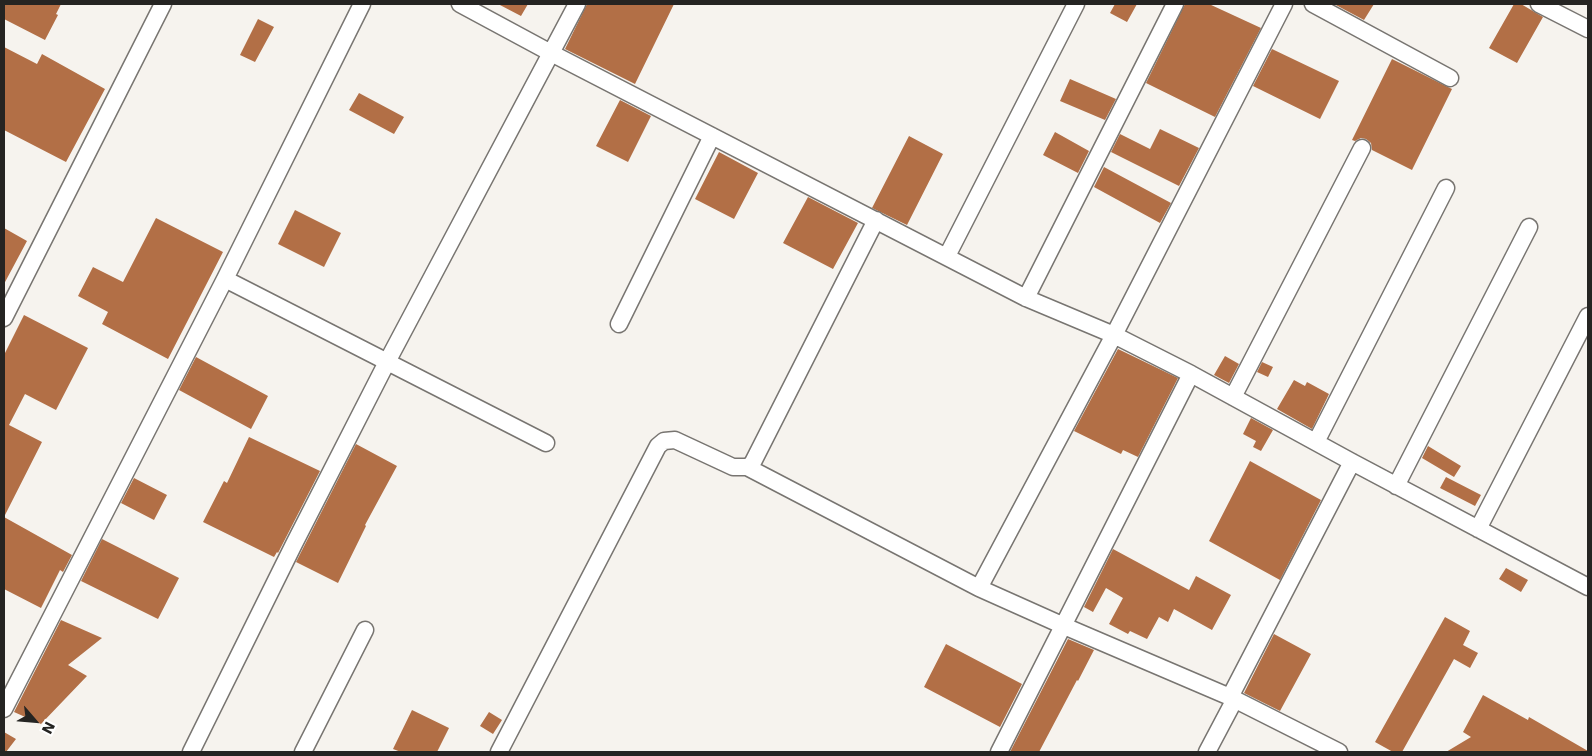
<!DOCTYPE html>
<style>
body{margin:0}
#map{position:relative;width:1592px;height:756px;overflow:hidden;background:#f6f3ee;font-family:"DejaVu Sans",sans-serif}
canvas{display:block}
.frame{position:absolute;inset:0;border:5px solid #252422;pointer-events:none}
.north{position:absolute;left:10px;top:696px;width:50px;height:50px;-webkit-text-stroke:4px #fff;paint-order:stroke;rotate:117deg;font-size:14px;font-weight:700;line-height:20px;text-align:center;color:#252422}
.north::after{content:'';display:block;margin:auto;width:18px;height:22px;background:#252422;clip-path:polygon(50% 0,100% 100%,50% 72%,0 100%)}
</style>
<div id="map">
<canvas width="1592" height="756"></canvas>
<div class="frame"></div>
<div class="north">N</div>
</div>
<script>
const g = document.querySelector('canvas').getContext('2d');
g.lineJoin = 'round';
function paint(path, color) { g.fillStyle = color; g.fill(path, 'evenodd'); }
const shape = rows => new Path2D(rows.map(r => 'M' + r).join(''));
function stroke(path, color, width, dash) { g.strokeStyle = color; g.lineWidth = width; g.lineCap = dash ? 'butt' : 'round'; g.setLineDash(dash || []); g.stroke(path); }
paint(shape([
 [4,4,61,4,56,14,58,15,45,40,4,19],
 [498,4,528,4,521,16],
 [587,4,674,4,635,84,565,49],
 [1115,4,1137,4,1127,22,1110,13],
 [1185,4,1209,4,1261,28,1215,117,1146,83],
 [1334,4,1374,4,1364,20],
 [1514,4,1521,4,1543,17,1517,63,1489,48],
 [258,19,274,27,255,62,240,55],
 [4,47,37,64,42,54,105,89,66,162,4,130],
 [1272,49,1339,81,1320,119,1253,86],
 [1392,59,1452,89,1412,170,1372,150,1371,143,1366,139,1361,138,1355,141,1352,140],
 [1070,79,1116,99,1105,120,1060,101],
 [359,93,404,117,394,134,349,110],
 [620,100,651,116,628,162,596,146],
 [1160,129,1199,148,1179,186,1111,152,1120,134,1150,149],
 [1055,132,1089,151,1078,173,1043,155],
 [909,136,943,154,907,225,872,208],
 [719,152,758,173,734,219,695,199],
 [1104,167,1171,203,1160,223,1094,187],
 [808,197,858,223,833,269,783,243],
 [295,210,341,233,324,267,278,244],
 [156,218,223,252,168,359,102,324,108,312,78,296,93,267,123,282],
 [4,228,27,241,4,284],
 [24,315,88,348,56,410,25,394,9,425,42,442,4,517,4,355],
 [1118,349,1178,378,1138,457,1123,450,1121,454,1074,431],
 [1225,356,1239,364,1229,383,1214,375],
 [196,357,268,396,251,429,179,390],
 [1262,362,1273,367,1268,377,1257,372],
 [1294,380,1305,386,1307,382,1329,394,1312,429,1277,409],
 [1251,418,1273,430,1261,451,1253,447,1256,441,1243,434],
 [249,437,320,471,278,553,277,552,274,557,203,522,224,481,227,483],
 [356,444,397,466,365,525,366,526,338,583,296,562],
 [1428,446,1461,466,1454,477,1422,458],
 [1250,461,1321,500,1280,580,1209,541],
 [1446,477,1481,495,1475,506,1440,488],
 [134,478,167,495,154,520,121,503],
 [4,517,72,555,63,572,60,570,41,608,4,589],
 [102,539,179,578,158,619,81,581],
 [1113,549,1189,590,1196,576,1231,595,1212,630,1174,609,1168,622,1159,617,1147,639,1130,631,1128,634,1109,624,1123,598,1106,588,1093,612,1084,607],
 [1506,568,1528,580,1521,592,1499,579],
 [1445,617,1470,631,1463,645,1478,653,1470,668,1454,659,1402,752,1393,752,1375,742],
 [61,620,102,638,68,665,87,676,41,724,14,712],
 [1274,634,1311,654,1280,711,1244,693],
 [1068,639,1094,650,1078,681,1077,680,1039,752,1010,752],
 [946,644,1022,684,1000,727,924,687],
 [1483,695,1528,720,1529,717,1588,751,1588,752,1446,752,1471,737,1463,732],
 [412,710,449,728,437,752,401,752,393,749],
 [489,712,502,720,493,734,480,726],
 [4,732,16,739,6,752,4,752]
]), '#b26f46');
const minor = shape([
 [460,4,551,53,1026,298,1114,335,1191,374,1352,462,1588,587],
 [1313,4,1450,78],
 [1539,4,1588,29],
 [947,256,1076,4],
 [225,279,546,443],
 [1026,298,1175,4],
 [4,318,163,4],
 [619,324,712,136],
 [1233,397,1362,148],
 [1316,442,1446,188],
 [747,467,979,588,1114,335,1284,4],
 [1396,486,1529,227],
 [1478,529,1588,316],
 [979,588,1064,626,1230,697,1339,752],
 [1230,697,1352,462],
 [4,709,225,279,362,4],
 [191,752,294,544,387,362,577,4],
 [303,752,365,630],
 [499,752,658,446,664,441,675,440,733,467,747,467,752,464,876,220],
 [999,752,1191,374],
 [1207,752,1235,699]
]);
stroke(minor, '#787571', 19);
stroke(minor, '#fff', 16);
</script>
